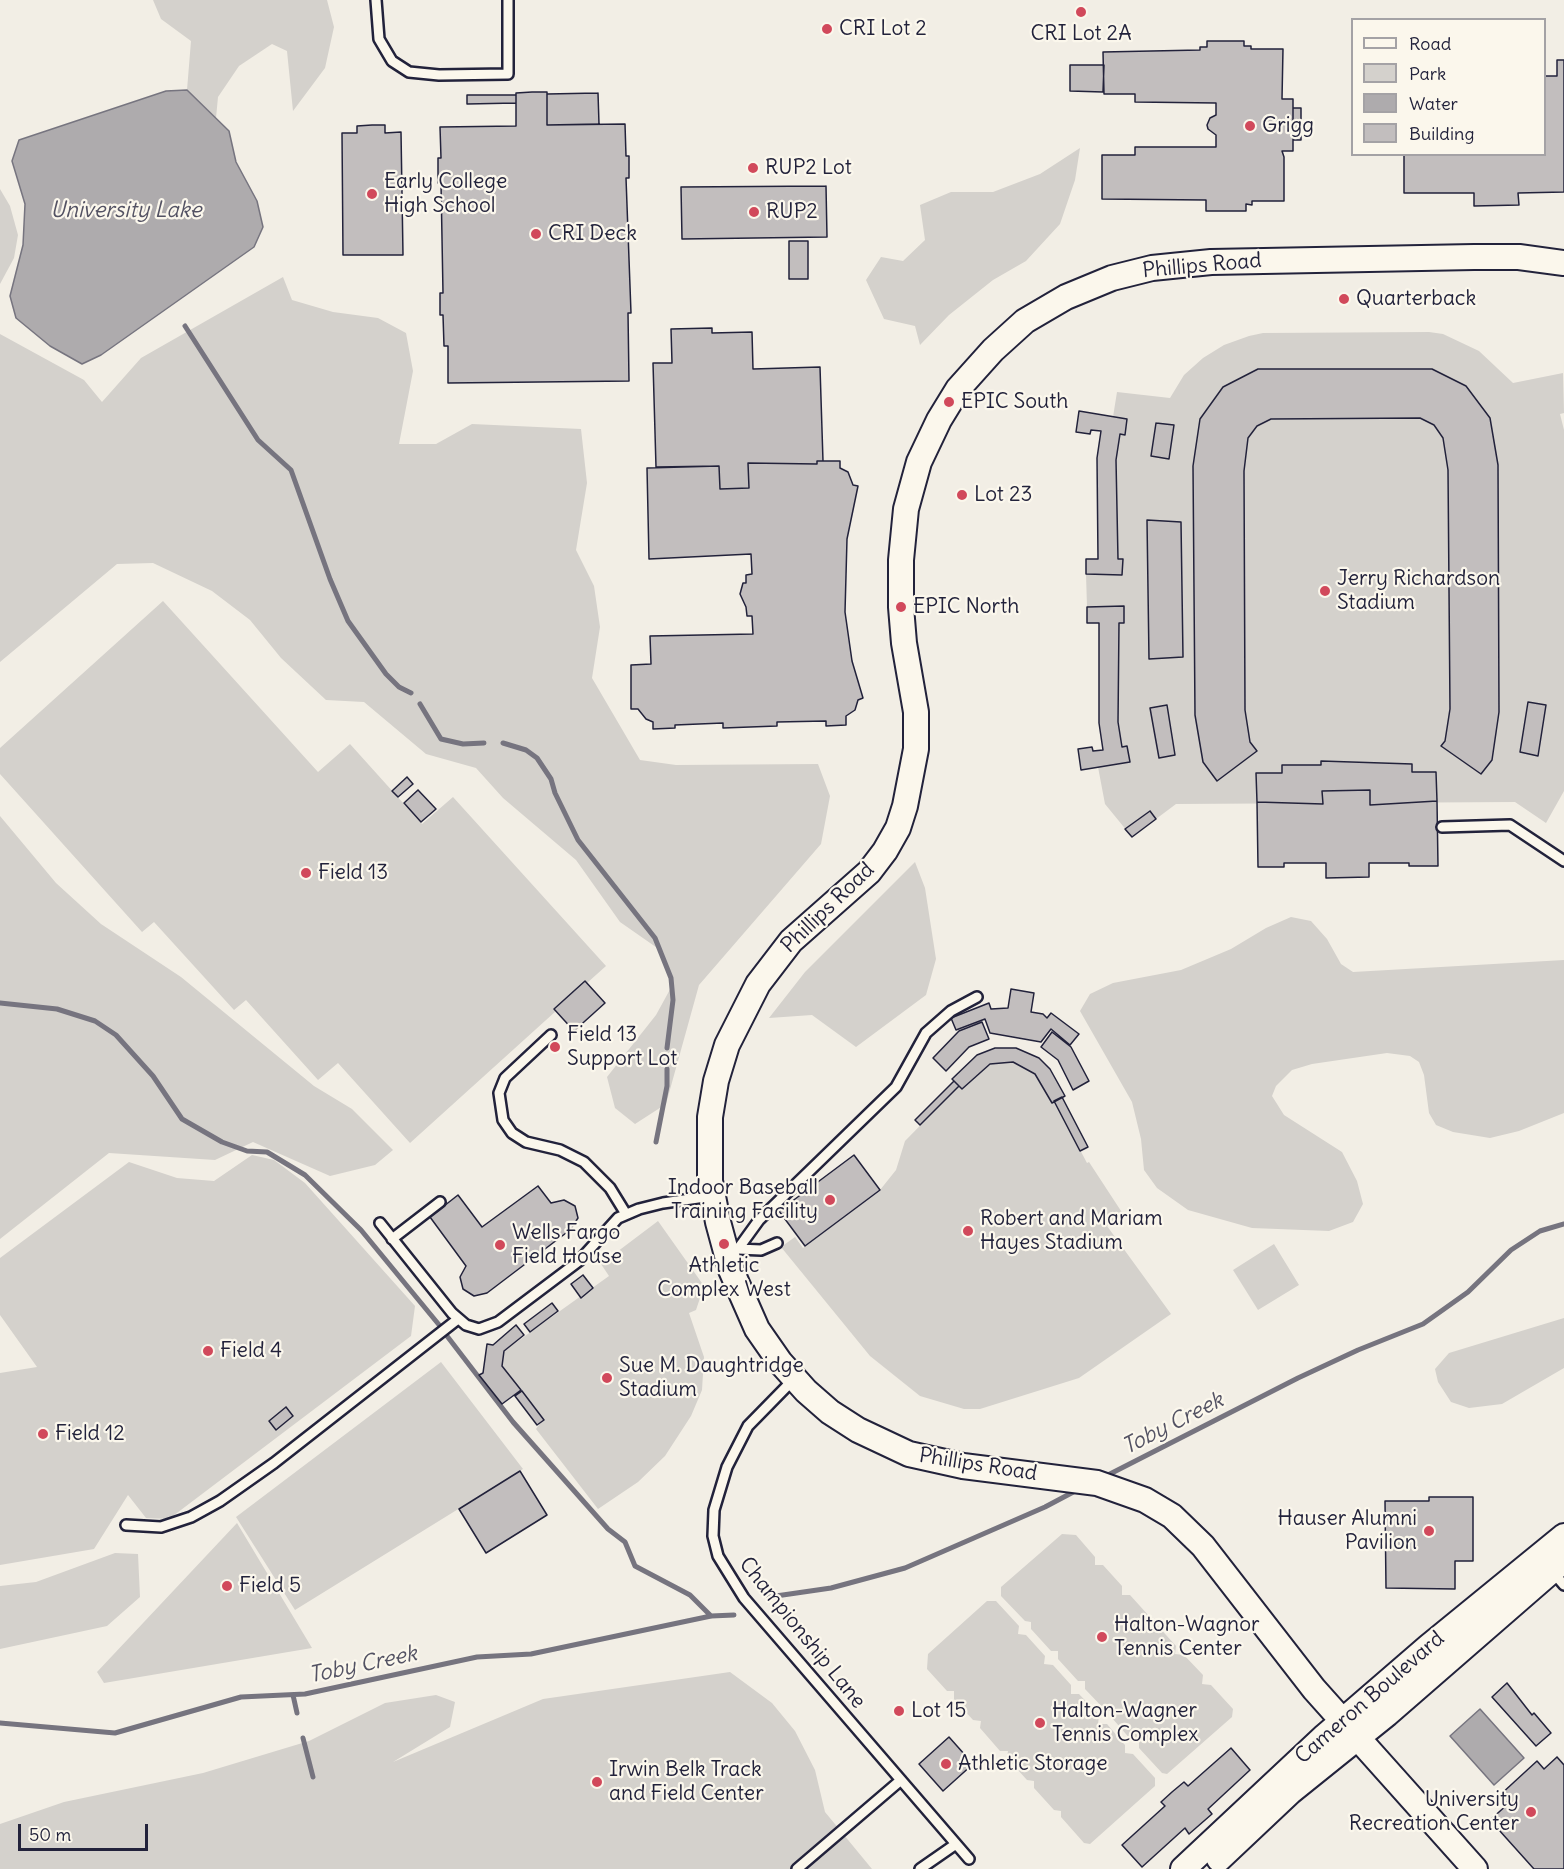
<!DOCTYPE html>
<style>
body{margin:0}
#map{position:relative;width:1564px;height:1869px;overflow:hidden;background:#f2eee5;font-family:Delius,sans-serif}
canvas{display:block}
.legend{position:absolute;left:1351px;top:18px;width:195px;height:138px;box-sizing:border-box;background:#fbf7ec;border:2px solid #a4a2a5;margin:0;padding:8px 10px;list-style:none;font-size:18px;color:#22223b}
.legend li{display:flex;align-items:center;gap:12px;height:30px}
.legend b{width:30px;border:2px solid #a4a2a5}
.scale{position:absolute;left:18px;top:1824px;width:130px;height:27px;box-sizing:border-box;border:3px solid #22223b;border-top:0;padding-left:8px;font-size:18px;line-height:21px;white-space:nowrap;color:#22223b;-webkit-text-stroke:4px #fbf7ec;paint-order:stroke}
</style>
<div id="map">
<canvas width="1564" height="1869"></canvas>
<ul class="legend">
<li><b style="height:8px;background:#fbf7ec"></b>Road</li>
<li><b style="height:16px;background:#d4d1cc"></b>Park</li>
<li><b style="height:16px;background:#aeabad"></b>Water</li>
<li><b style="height:16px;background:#c2bebe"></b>Building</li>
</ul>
<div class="scale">50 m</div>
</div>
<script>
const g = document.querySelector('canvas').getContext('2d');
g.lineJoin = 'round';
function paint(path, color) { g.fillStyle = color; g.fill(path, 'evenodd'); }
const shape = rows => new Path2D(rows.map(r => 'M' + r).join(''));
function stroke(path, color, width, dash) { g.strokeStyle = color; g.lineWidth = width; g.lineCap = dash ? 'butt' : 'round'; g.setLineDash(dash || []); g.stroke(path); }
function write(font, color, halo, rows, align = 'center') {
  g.font = font + ' Delius,sans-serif'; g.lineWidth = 4.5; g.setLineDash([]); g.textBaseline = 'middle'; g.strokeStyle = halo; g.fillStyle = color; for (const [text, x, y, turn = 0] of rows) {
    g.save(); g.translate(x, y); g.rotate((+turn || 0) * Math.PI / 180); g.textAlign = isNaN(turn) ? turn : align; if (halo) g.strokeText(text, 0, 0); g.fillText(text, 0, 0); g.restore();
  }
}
paint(shape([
 [153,0,327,0,334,27,325,68,293,111,287,51,272,44,239,66,218,97,216,118,187,90,191,41,161,19],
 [1080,148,1075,180,1060,224,1026,261,993,280,949,315,920,345,915,326,884,319,866,280,881,257,903,261,925,240,920,205,951,192,993,192,1040,174],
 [0,189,10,206,18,235,14,258,0,284],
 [283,277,292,300,333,312,378,318,406,333,413,371,399,444,436,444,472,424,581,429,587,483,576,550,594,586,600,627,592,678,640,760,676,765,818,764,830,796,821,844,699,985,666,1104,635,1124,615,1108,607,1077,656,1015,673,984,663,952,620,922,576,860,503,798,476,768,426,754,364,702,326,700,281,658,250,620,212,591,153,563,117,564,0,662,0,334,84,380,102,402,141,358],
 [1429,332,1443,334,1479,351,1513,383,1563,373,1564,413,1560,414,1564,430,1564,791,1546,823,1515,802,1176,804,1132,837,1105,804,1098,767,1130,762,1127,747,1122,747,1118,722,1119,623,1123,606,1087,607,1086,574,1122,575,1123,559,1118,559,1116,460,1120,434,1125,435,1127,419,1113,417,1117,392,1170,398,1184,375,1203,358,1224,345,1249,336,1263,333],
 [163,601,318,772,350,744,422,824,453,797,606,966,587,983,585,981,556,1011,410,1143,338,1063,318,1080,246,1000,234,1010,154,922,142,932,0,774,0,748],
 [0,816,56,883,101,924,181,977,314,1086,352,1109,393,1150,375,1165,330,1176,253,1142,215,1160,109,1153,0,1239],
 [915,862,925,888,936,959,926,995,856,1047,812,1015,769,1018,805,972],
 [1291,917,1311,921,1327,939,1341,964,1353,972,1564,960,1564,1113,1519,1131,1490,1138,1453,1132,1436,1125,1429,1113,1424,1075,1419,1062,1410,1056,1387,1053,1312,1064,1292,1070,1276,1086,1272,1096,1284,1115,1342,1152,1357,1181,1363,1204,1353,1222,1329,1231,1252,1228,1188,1210,1157,1188,1144,1170,1141,1139,1132,1102,1080,1011,1090,994,1113,983,1181,970,1231,949,1266,928],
 [1013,1062,1035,1074,1054,1101,1087,1163,1089,1162,1123,1214,1107,1226,1171,1314,1079,1378,980,1409,964,1409,920,1396,870,1356,781,1247,795,1237,803,1248,880,1190,896,1170,905,1141,959,1086,962,1089,990,1064],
 [252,1155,274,1160,305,1183,415,1306,411,1336,169,1519,146,1518,128,1495,94,1549,0,1565,0,1373,37,1367,0,1315,0,1258,129,1162,177,1178,214,1181],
 [658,1221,704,1286,696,1310,689,1313,704,1357,702,1390,691,1416,665,1456,638,1482,598,1509,536,1429,543,1419,502,1366,504,1351,609,1276,601,1264],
 [1274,1244,1299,1285,1258,1310,1233,1270],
 [1564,1318,1564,1368,1502,1404,1469,1408,1451,1402,1438,1382,1435,1369,1449,1353],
 [441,1362,523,1469,295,1610,236,1517],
 [237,1523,312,1648,104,1683,97,1672],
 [1062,1534,1076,1535,1095,1557,1095,1565,1103,1565,1122,1586,1122,1595,1130,1595,1149,1616,1148,1624,1157,1625,1176,1646,1175,1654,1184,1655,1203,1675,1202,1684,1211,1685,1233,1709,1232,1717,1167,1774,1162,1773,1139,1748,1139,1741,1132,1741,1112,1718,1112,1711,1106,1711,1085,1689,1085,1681,1078,1681,1058,1659,1058,1651,1051,1651,1031,1629,1031,1622,1025,1621,1001,1596,1001,1587],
 [115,1553,138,1554,140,1597,107,1626,0,1649,0,1586,36,1582],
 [987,1601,996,1601,1019,1626,1018,1634,1026,1635,1045,1656,1044,1664,1053,1665,1071,1685,1071,1694,1079,1694,1099,1715,1098,1724,1107,1724,1125,1745,1125,1753,1133,1754,1155,1778,1155,1786,1090,1844,1084,1843,1061,1817,1061,1811,1054,1810,1034,1788,1034,1781,1027,1780,1007,1758,1008,1751,1000,1751,980,1728,981,1721,973,1720,954,1699,954,1691,947,1691,927,1669,928,1654],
 [730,1672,772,1703,795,1731,815,1770,825,1812,872,1869,0,1869,0,1824,64,1802,203,1773,309,1741,385,1703,436,1695,455,1702,450,1727,393,1762,543,1699]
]), '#d4d1cc');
const water = shape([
 [187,90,229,131,236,162,257,201,263,227,254,247,101,355,82,364,50,346,16,318,10,296,23,245,25,204,12,161,19,140,166,91,187,90],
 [1480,1709,1524,1758,1494,1785,1450,1736,1480,1709]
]);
paint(water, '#aeabad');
stroke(water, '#76747f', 1.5);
stroke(shape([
 [185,326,258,440,291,470,330,579,348,621,386,674,399,687,411,693],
 [420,704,441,739,463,744,484,743],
 [503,743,526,750,537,758,551,779,555,793,578,840,655,938,671,978,673,1000,667,1048],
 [0,1003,57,1009,95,1021,116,1035,153,1076,182,1119,222,1142,247,1151,267,1152,305,1175,361,1230,440,1326],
 [656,1142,667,1086,667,1069],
 [447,1336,513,1422,608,1529,625,1542,635,1566,690,1595,711,1616],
 [1104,1477,1298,1378,1358,1350,1423,1324,1468,1292,1511,1250,1540,1231,1564,1224],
 [769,1597,831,1588,905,1568,1045,1507,1079,1489],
 [293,1695,297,1713],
 [0,1723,115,1733,241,1697,305,1694,477,1657,531,1654,711,1616,734,1615],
 [303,1738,313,1777]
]), '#76747f', 5);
const building = shape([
 [1207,41,1244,41,1244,46,1251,46,1251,49,1283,49,1282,99,1293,99,1293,151,1282,151,1284,157,1284,201,1252,201,1252,205,1246,204,1246,211,1206,211,1206,200,1102,199,1102,155,1135,155,1135,147,1216,147,1216,135,1208,129,1207,125,1210,118,1216,115,1216,103,1135,102,1135,94,1104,94,1103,52,1200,50,1200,47,1207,47,1207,41],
 [1557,60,1564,60,1564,192,1518,193,1519,205,1474,206,1474,193,1404,193,1404,154,1544,154,1544,76,1557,76,1557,60],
 [1070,65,1104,65,1103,92,1070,91,1070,65],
 [532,92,547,92,547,125,625,124,626,156,629,156,629,178,626,178,631,313,628,313,629,381,448,383,448,346,444,346,443,315,440,315,440,293,443,293,441,183,438,183,438,158,441,158,440,127,516,126,516,93,532,92],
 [598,93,599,124,547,125,547,94,598,93],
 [467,95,516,95,516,103,467,104,467,95],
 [1293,108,1301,108,1301,140,1293,140,1293,108],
 [372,125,385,125,385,133,401,132,403,255,343,255,342,133,357,133,357,126,372,125],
 [826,186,827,237,682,239,681,187,826,186],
 [789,241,808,241,808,279,789,279,789,241],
 [712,328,712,333,752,332,753,369,820,367,823,461,817,461,817,464,748,463,749,488,720,489,719,466,656,467,653,363,672,363,671,329,712,328],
 [1258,369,1432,369,1466,386,1490,418,1498,465,1499,712,1492,760,1481,774,1441,746,1445,741,1450,709,1448,470,1443,438,1434,425,1420,418,1271,419,1257,426,1248,438,1244,471,1245,710,1250,742,1257,751,1217,781,1203,762,1195,715,1193,466,1200,419,1223,387,1258,369],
 [1079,411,1127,419,1125,435,1120,434,1116,460,1118,559,1123,559,1122,575,1086,574,1086,559,1098,559,1097,458,1101,431,1091,430,1090,434,1076,432,1079,411],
 [1156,423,1174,425,1169,459,1151,456,1156,423],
 [817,461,840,461,840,468,848,472,853,485,858,486,847,539,845,612,852,661,863,698,858,700,855,710,846,716,846,725,826,726,826,721,777,722,777,726,723,728,723,723,675,725,675,728,653,729,653,722,646,719,638,709,631,709,631,665,651,664,650,636,753,634,752,616,747,616,746,607,740,594,743,583,746,583,746,575,752,574,751,554,649,559,647,468,719,466,720,489,749,488,748,463,817,464,817,461],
 [1147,520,1181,522,1183,657,1149,659,1147,520],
 [1124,606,1124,623,1119,623,1118,722,1122,747,1127,746,1130,762,1081,770,1078,749,1092,747,1093,751,1103,750,1099,723,1099,623,1087,623,1087,607,1124,606],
 [1528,702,1546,705,1538,756,1520,752,1528,702],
 [1167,705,1175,755,1159,758,1150,708,1167,705],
 [1321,761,1412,764,1412,772,1436,772,1437,801,1370,805,1370,790,1322,791,1323,804,1257,802,1256,773,1282,773,1282,765,1321,765,1321,761],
 [407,777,413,784,398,797,392,791,407,777],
 [418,790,436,809,421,822,404,803,418,790],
 [1370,790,1370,805,1437,801,1438,866,1409,866,1409,863,1369,863,1369,877,1326,878,1326,863,1284,863,1284,867,1258,867,1257,802,1323,804,1322,791,1370,790],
 [1150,811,1156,819,1132,837,1125,829,1150,811],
 [585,981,605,1003,574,1031,554,1009,585,981],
 [1011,989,1034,993,1031,1012,1043,1014,1047,1018,1051,1013,1079,1034,1070,1045,1051,1029,1041,1042,990,1033,985,1019,956,1030,951,1018,989,1003,991,1009,1008,1008,1011,989],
 [982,1022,989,1039,969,1047,946,1071,933,1058,959,1031,982,1022],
 [1052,1032,1071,1047,1089,1081,1073,1090,1058,1060,1041,1047,1052,1032],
 [995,1048,1016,1048,1039,1058,1050,1069,1065,1096,1052,1103,1035,1074,1013,1062,990,1064,962,1089,952,1079,977,1055,995,1048],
 [954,1081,959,1086,920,1125,915,1120,954,1081],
 [1062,1097,1088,1147,1080,1151,1054,1101,1062,1097],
 [854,1155,880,1190,805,1246,779,1211,854,1155],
 [538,1186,551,1203,564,1200,575,1206,578,1218,570,1230,487,1293,474,1296,463,1289,460,1277,466,1266,430,1217,458,1195,482,1227,538,1186],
 [583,1275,593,1288,581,1298,571,1284,583,1275],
 [552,1303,558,1311,530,1332,524,1324,552,1303],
 [516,1325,524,1335,504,1351,502,1366,521,1390,502,1404,479,1375,483,1373,487,1344,493,1345,516,1325],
 [522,1391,544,1420,537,1425,515,1396,522,1391],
 [286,1407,293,1416,276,1430,269,1421,286,1407],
 [520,1471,547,1515,486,1553,459,1509,520,1471],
 [1429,1497,1473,1497,1473,1561,1455,1561,1455,1589,1386,1588,1385,1501,1429,1501,1429,1497],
 [1507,1683,1532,1715,1534,1713,1551,1733,1536,1746,1492,1697,1507,1683],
 [949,1737,973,1764,943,1791,919,1764,949,1737],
 [1231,1748,1250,1770,1208,1809,1212,1814,1189,1834,1185,1828,1142,1867,1122,1845,1165,1806,1161,1802,1172,1792,1184,1782,1188,1786,1231,1748],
 [1557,1757,1564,1765,1564,1869,1534,1869,1490,1820,1508,1804,1500,1795,1537,1761,1544,1769,1557,1757]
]);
paint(building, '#c2bebe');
stroke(building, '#22223b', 1.5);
const service = shape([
 [376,0,379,39,392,61,409,72,439,75,508,74,508,0],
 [1442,827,1510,825,1564,861],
 [551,1035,505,1078,499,1093,503,1120,512,1133,526,1142,560,1150,584,1162,610,1188,626,1214],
 [380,1223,452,1313,466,1325,479,1329,498,1322,579,1261,618,1218,639,1209,663,1203,712,1196],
 [392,1239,440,1202],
 [777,1243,761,1250,738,1249,759,1220,896,1087,926,1033,951,1011,977,997],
 [794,1379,748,1426,727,1467,714,1510,713,1536,718,1556,744,1598,969,1859],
 [126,1525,161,1527,191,1517,220,1501,274,1463,458,1319],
 [1552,1571,1564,1585],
 [797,1869,901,1780],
 [920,1869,956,1844]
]);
const tertiary = shape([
 [1219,1859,1290,1792,1387,1714,1564,1560],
 [1183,1869,1325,1736,1428,1647,1564,1536],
 [1475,1869,1314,1689,1203,1546,1172,1516,1145,1500,1097,1483,963,1466,909,1454,858,1430,830,1412,806,1391,780,1362,757,1329,731,1270,718,1222,710,1181,710,1117,716,1081,727,1045,758,984,791,941,869,872,885,851,898,828,905,806,916,749,916,712,904,643,901,607,901,560,906,509,919,462,939,420,958,389,993,350,1025,321,1066,297,1112,278,1152,268,1211,262,1474,257,1519,257,1564,263]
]);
stroke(service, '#22223b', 14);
stroke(tertiary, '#22223b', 28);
stroke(service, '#fbf7ec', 9);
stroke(tertiary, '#fbf7ec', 24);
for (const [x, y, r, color] of [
 [1081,12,6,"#d1495b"],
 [827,29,6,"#d1495b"],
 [1250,126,6,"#d1495b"],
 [753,168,6,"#d1495b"],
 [372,194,6,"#d1495b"],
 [754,212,6,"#d1495b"],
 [536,234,6,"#d1495b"],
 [1344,299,6,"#d1495b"],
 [949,402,6,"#d1495b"],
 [962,495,6,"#d1495b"],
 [1325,591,6,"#d1495b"],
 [901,607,6,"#d1495b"],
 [306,873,6,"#d1495b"],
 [555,1047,6,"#d1495b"],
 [830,1200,6,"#d1495b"],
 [968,1231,6,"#d1495b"],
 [724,1244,6,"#d1495b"],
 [500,1245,6,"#d1495b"],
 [208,1351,6,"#d1495b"],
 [607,1378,6,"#d1495b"],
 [43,1434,6,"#d1495b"],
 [1429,1531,6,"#d1495b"],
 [227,1586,6,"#d1495b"],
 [1102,1637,6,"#d1495b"],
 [899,1711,6,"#d1495b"],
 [1040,1723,6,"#d1495b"],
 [946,1764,6,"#d1495b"],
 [597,1782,6,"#d1495b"],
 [1531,1812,6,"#d1495b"]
]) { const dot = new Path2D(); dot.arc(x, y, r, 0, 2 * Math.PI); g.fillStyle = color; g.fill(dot); stroke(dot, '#fbf7ec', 2); }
write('21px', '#22223b', '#fbf7ec', [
 ["CRI Lot 2",839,29],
 ["CRI Lot 2A",1081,34,"center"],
 ["Grigg",1262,126],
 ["RUP2 Lot",765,168],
 ["Early College",384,182],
 ["High School",384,206],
 ["RUP2",766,212],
 ["CRI Deck",548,234],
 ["Quarterback",1356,299],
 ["EPIC South",961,402],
 ["Lot 23",974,495],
 ["Jerry Richardson",1337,579],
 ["Stadium",1337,603],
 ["EPIC North",913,607],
 ["Field 13",318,873],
 ["Field 13",567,1035],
 ["Support Lot",567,1059],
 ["Indoor Baseball",818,1188,"right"],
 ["Training Facility",818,1212,"right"],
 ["Robert and Mariam",980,1219],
 ["Hayes Stadium",980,1243],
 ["Wells Fargo",512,1233],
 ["Field House",512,1257],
 ["Athletic",724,1266,"center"],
 ["Complex West",724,1290,"center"],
 ["Field 4",220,1351],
 ["Sue M. Daughtridge",619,1366],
 ["Stadium",619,1390],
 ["Field 12",55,1434],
 ["Hauser Alumni",1417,1519,"right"],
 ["Pavilion",1417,1543,"right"],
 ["Field 5",239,1586],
 ["Halton-Wagnor",1114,1625],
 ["Tennis Center",1114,1649],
 ["Lot 15",911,1711],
 ["Halton-Wagner",1052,1711],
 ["Tennis Complex",1052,1735],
 ["Athletic Storage",958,1764],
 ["Irwin Belk Track",609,1770],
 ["and Field Center",609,1794],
 ["University",1519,1800,"right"],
 ["Recreation Center",1519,1824,"right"]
], 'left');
write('21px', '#22223b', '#fbf7ec', [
 ["Phillips Road",1202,266,-5],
 ["Phillips Road",828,908,-44],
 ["Phillips Road",978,1465,9],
 ["Championship Lane",802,1633,51],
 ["Cameron Boulevard",1370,1698,-41]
]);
write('italic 22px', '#535263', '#fbf7ec', [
 ["University Lake",126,211],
 ["Toby Creek",1173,1424,-27],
 ["Toby Creek",363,1665,-12]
]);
</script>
